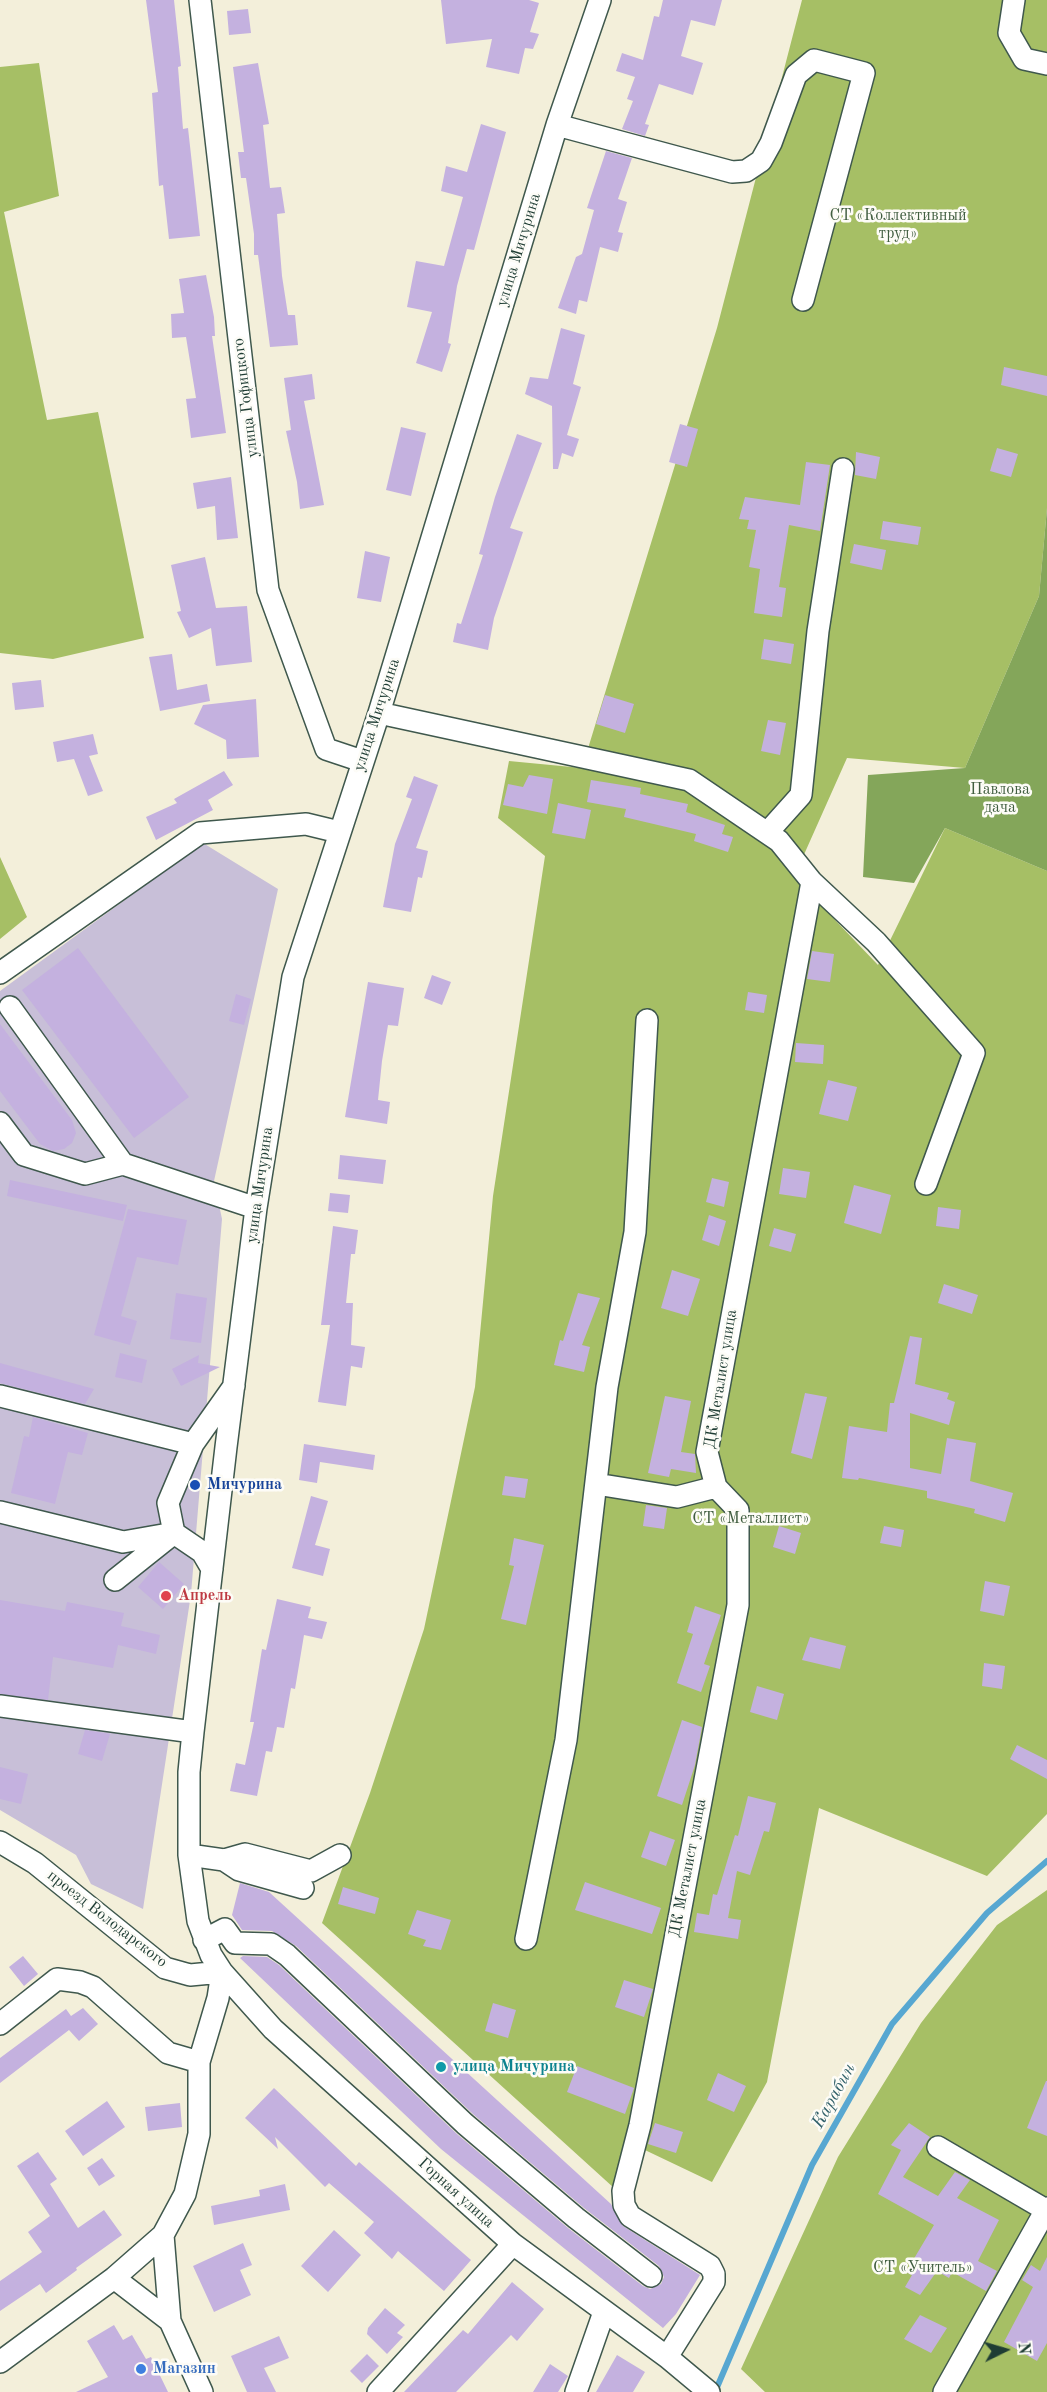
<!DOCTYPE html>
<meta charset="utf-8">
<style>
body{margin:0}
#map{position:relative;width:1047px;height:2392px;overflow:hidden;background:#f3efda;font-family:"Old Standard TT",serif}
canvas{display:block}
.north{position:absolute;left:975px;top:2320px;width:60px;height:60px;-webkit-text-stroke:4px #fdfcf7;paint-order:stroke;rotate:85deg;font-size:16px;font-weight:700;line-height:24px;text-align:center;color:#1f3d34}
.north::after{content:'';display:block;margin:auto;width:21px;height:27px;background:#1f3d34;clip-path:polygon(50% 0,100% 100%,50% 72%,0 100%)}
</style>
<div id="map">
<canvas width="1047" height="2392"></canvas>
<div class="north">N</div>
</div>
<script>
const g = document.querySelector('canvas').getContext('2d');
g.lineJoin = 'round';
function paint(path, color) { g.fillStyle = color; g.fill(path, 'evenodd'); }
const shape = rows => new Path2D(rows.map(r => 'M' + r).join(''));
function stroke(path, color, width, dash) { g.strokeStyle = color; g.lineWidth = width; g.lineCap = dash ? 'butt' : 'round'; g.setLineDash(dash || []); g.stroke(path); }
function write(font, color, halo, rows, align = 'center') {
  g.font = font + ' "Old Standard TT",serif'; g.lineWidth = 5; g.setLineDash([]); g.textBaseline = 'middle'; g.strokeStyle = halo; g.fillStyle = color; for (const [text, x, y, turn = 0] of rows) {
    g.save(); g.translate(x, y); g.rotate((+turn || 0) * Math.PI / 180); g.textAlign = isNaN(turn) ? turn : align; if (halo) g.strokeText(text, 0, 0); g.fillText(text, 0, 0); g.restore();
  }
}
paint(shape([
 [203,843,278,889,214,1181,222,1219,191,1594,143,1909,91,1884,76,1855,0,1810,0,991]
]), '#c8bfd8');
paint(shape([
 [802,0,1047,0,1047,508,1039,596,965,768,847,758,794,877,878,965,945,828,1047,871,1047,1814,987,1876,819,1808,767,2082,712,2182,626,2141,614,2188,322,1923,370,1793,424,1629,475,1387,493,1196,545,856,498,818,509,761,582,768,717,328],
 [39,63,59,196,4,212,47,420,98,412,144,638,53,659,0,653,0,67],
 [0,857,27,917,0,939],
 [1047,1890,1047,2392,765,2392,741,2369,838,2157,921,2023,997,1925]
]), '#a6bf65');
paint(shape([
 [1047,508,1047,871,945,828,914,883,863,877,868,775,965,768,1039,596]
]), '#84a65a');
stroke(shape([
 [715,2392,812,2165,892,2024,987,1913,1047,1861]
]), '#57a7d1', 6);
paint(shape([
 [146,0,174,0,181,66,178,67,183,129,188,128,200,236,169,239,163,185,159,186,152,93,158,92],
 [441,0,529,0,539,3,530,32,539,34,533,49,525,48,519,74,486,67,492,39,446,44],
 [663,0,722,0,715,26,691,20,681,56,703,63,693,95,659,84,645,124,649,125,645,136,622,129,633,101,627,99,635,77,616,71,622,53,643,60,654,16,659,17],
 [248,9,251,33,229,35,227,11],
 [258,63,269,124,263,125,270,188,281,187,285,213,277,214,282,276,288,315,295,315,298,345,270,347,258,255,254,255,254,234,246,178,241,178,238,152,244,152,233,67],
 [481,124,506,132,474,250,467,249,457,286,448,343,451,344,442,372,416,363,432,312,407,307,416,261,444,266,463,197,441,191,446,166,467,172],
 [606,151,632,158,618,199,627,202,618,232,623,233,618,252,600,247,587,302,579,300,576,314,558,308,576,257,582,254,594,210,587,208],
 [206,275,214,317,215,336,212,336,226,433,191,438,186,399,196,398,186,337,172,338,171,314,184,313,179,279],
 [561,328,585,335,573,384,581,387,567,435,579,439,573,457,562,453,558,469,553,469,552,406,525,394,530,377,548,379],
 [1004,367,1047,376,1047,396,1001,385],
 [312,374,315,399,304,401,324,505,300,509,297,482,286,431,291,430,284,378],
 [680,424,698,429,687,467,669,462],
 [401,427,426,433,411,496,386,490],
 [517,434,542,443,510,528,523,532,494,618,488,650,453,642,457,623,461,624,483,555,479,554,495,497],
 [997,448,1018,454,1011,477,990,471],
 [856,452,880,457,876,479,855,475],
 [806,462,830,465,820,531,789,525,779,587,786,588,782,617,754,613,760,569,749,567,756,530,747,529,749,520,739,519,745,497,800,505],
 [231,477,238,538,217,540,215,506,197,509,193,483],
 [883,521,921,527,918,545,880,539],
 [854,544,886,550,882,570,850,563],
 [365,551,390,557,381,602,357,598],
 [205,557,216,608,247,606,252,662,216,666,211,628,189,638,177,612,181,611,171,565],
 [764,639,794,644,791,664,761,659],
 [172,654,177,690,207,684,210,701,160,711,149,657],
 [41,680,44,707,15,710,12,683],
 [605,695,634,704,625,733,596,724],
 [256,699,259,757,227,759,226,740,194,724,203,705],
 [768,720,786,723,780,755,761,751],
 [93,734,98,754,89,756,103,791,88,796,74,759,57,762,53,742],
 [224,771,233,785,208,800,213,810,156,840,146,817,177,803,174,799],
 [529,775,553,779,547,814,503,805,508,784,523,787],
 [414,776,438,785,416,848,428,851,422,878,418,877,411,912,383,907,395,844,412,799,406,797],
 [591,780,641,788,640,794,688,804,686,812,725,825,722,834,733,837,728,852,694,841,696,834,624,817,626,809,587,802],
 [558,803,591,810,585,839,552,833],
 [78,948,189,1097,134,1138,22,990],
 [812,951,834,954,830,982,807,979],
 [432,975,451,982,442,1005,424,998],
 [368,982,404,988,398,1026,388,1025,382,1061,378,1100,390,1102,387,1124,345,1117],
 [748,992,767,995,764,1013,745,1010],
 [236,994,251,999,244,1025,229,1021],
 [0,1024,72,1120,76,1133,72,1143,64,1149,53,1151,40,1144,0,1091],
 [796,1043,824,1045,823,1064,795,1062],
 [828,1080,857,1087,848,1121,819,1114],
 [340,1155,386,1160,383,1184,338,1179],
 [783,1168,810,1172,806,1198,779,1194],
 [712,1178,729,1182,724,1207,706,1202],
 [10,1180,127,1205,123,1221,7,1196],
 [854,1185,891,1195,881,1234,844,1223],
 [330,1193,350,1195,348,1213,328,1211],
 [938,1207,961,1210,959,1229,936,1226],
 [128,1209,187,1220,178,1265,137,1257,121,1316,137,1321,130,1345,94,1335],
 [709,1215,726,1221,719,1246,702,1240],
 [333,1226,358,1230,355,1254,351,1254,346,1303,353,1303,351,1345,365,1347,362,1368,351,1366,346,1406,318,1402,330,1325,321,1325],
 [774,1228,796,1234,791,1252,769,1246],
 [672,1270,700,1279,688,1316,661,1308],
 [944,1284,978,1295,972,1314,938,1303],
 [176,1293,207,1298,201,1343,170,1339],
 [578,1293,600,1298,582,1345,590,1347,584,1372,554,1365,560,1340,563,1341],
 [910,1336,922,1338,915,1384,949,1393,947,1399,955,1402,949,1425,910,1413,910,1468,941,1474,947,1438,976,1443,970,1481,1013,1493,1005,1522,974,1513,975,1509,927,1498,927,1491,859,1478,858,1480,842,1478,849,1426,887,1432,890,1403,894,1403],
 [120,1353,147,1360,142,1383,115,1377],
 [199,1355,198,1363,220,1367,181,1386,172,1369],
 [0,1363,94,1389,85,1404,0,1383],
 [805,1393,827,1397,812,1459,791,1453],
 [665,1396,691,1401,681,1452,695,1454,696,1473,671,1469,669,1477,648,1473],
 [33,1417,88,1433,82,1455,68,1452,55,1504,11,1493,24,1436,29,1437],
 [304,1444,375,1455,373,1470,320,1462,317,1483,299,1480],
 [505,1476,528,1479,525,1498,502,1495],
 [311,1496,328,1501,315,1545,330,1549,323,1576,292,1568],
 [646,1505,667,1508,664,1529,643,1526],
 [779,1526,801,1533,795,1554,773,1547],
 [884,1526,904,1530,901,1547,880,1543],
 [514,1538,544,1545,526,1625,501,1619,514,1566,509,1565],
 [159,1562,184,1584,163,1609,138,1587],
 [985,1581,1010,1586,1004,1616,980,1611],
 [277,1599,311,1607,308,1618,327,1622,322,1639,304,1635,295,1689,291,1688,284,1728,277,1727,272,1752,266,1751,257,1796,230,1791,236,1763,245,1765,254,1722,250,1722,262,1649,266,1650],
 [0,1600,65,1611,67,1602,124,1613,121,1626,160,1635,156,1654,118,1645,113,1668,53,1657,48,1700,0,1694],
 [695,1606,721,1615,704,1664,710,1666,701,1692,677,1683,693,1634,687,1632],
 [810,1637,846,1646,840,1669,802,1660],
 [984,1663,1005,1666,1002,1689,982,1686],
 [757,1686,784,1694,777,1720,750,1712],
 [682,1720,702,1727,695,1765,682,1805,657,1796],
 [85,1730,110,1734,102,1761,78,1754],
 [1017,1745,1047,1760,1047,1779,1010,1759],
 [0,1767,28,1774,21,1804,0,1799],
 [748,1796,776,1803,769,1832,764,1831,750,1875,737,1871,728,1918,741,1920,738,1939,694,1932,697,1913,709,1915,713,1894,717,1895,735,1835,738,1836],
 [650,1831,675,1840,666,1866,641,1857],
 [585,1882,661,1908,652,1934,575,1910],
 [240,1883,269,1892,611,2204,623,2226,700,2275,676,2314,663,2328,441,2149,240,1958,243,1956,267,1957,279,1965,457,2134,568,2228,643,2286,650,2289,661,2284,664,2277,659,2266,584,2208,474,2115,296,1946,272,1931,242,1930,232,1915],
 [343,1887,379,1898,375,1914,338,1904],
 [417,1910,451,1920,441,1950,423,1946,426,1940,408,1934],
 [23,1956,38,1974,24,1986,9,1967],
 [624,1980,653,1989,644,2017,615,2007],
 [493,2003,516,2010,508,2038,485,2031],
 [83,2008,98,2024,79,2041,69,2030,0,2083,0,2058,66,2009,71,2016],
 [577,2066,634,2088,625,2114,567,2092],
 [718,2073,746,2086,734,2112,707,2100],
 [1046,2081,1047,2081,1047,2136,1027,2128],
 [274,2088,356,2166,359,2162,471,2260,444,2291,398,2251,392,2259,364,2233,374,2222,329,2183,325,2187,275,2137,278,2149,245,2118],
 [107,2101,125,2127,83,2156,65,2131],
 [180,2103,182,2127,148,2131,145,2107],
 [655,2123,683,2132,676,2153,648,2144],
 [909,2123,930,2137,903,2177,938,2196,955,2172,970,2180,957,2198,999,2220,978,2261,997,2271,986,2291,952,2272,949,2278,937,2271,920,2295,905,2287,912,2275,906,2272,934,2225,878,2194,901,2150,891,2145],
 [38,2152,57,2179,50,2184,78,2228,104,2210,122,2235,76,2268,77,2270,46,2293,40,2284,0,2311,0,2281,42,2252,28,2232,50,2216,17,2166],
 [102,2158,115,2176,99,2186,87,2168],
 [285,2184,290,2210,214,2225,211,2206,260,2196,259,2190],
 [334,2230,361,2255,328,2292,301,2266],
 [243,2243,252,2265,240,2270,251,2295,214,2312,193,2266],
 [1047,2257,1047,2343,1037,2361,1004,2342,1033,2287,1022,2280,1031,2265,1040,2271],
 [512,2282,544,2309,517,2341,511,2335,456,2392,404,2392,463,2330,468,2334],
 [385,2308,405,2325,397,2333,403,2337,387,2354,367,2334,368,2328],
 [920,2315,947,2328,931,2353,904,2339],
 [114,2325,123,2340,132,2335,146,2359,151,2357,168,2392,76,2392,108,2377,87,2341],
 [279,2336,289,2358,264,2368,276,2392,247,2392,231,2356],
 [367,2354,379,2366,362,2383,350,2371],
 [617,2355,645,2372,633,2392,596,2392],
 [550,2364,568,2376,558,2392,533,2392]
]), '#c4b1df');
const minor = shape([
 [200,0,268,590,326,749,362,761],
 [600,0,557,125,379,713,293,977,256,1208,226,1447,193,1732,189,1772,189,1855,198,1921,211,1955,222,1972,273,2029,513,2244,667,2357,709,2392],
 [1014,0,1009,33,1024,59,1047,64],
 [557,125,732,172,746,171,761,161,771,143,796,75,814,60,864,73,803,300],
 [379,713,689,780,779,841,812,882,876,942,974,1053,926,1184],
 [767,833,801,795,818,631,843,469],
 [0,973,200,833,306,824,339,832],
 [10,1007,123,1164,256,1208],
 [0,1123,24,1155,85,1174,123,1164],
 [0,1396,193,1444],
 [596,1484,677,1497,716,1487],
 [0,1512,123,1542,174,1533,115,1580],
 [212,1569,202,1552,174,1533,168,1503,193,1444,234,1386],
 [0,1706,193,1732],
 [0,1842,35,1863,165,1968,190,1975,222,1972],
 [189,1855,224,1860,239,1870,303,1888],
 [224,1860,245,1854,311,1871,340,1855],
 [526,1939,566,1740,607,1387,635,1232,647,1020],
 [204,1940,225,1929,235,1943,271,1944,287,1955,465,2124,576,2218,651,2276],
 [0,2024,57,1979,80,1982,93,1987,168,2053,199,2062],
 [938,2147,1046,2210],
 [114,2278,170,2321],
 [667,2357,714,2282,714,2274,710,2266,630,2216,624,2205,623,2191,640,2125,738,1605,738,1510,716,1487,707,1452,812,882],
 [0,2362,114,2278,163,2235],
 [202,2392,170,2321,163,2235,185,2194,199,2134,199,2062,218,1998,222,1972],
 [378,2392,513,2244],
 [576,2392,604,2312],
 [944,2392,1047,2208]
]);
stroke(minor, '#3f584d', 24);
stroke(minor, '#fff', 21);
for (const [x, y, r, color] of [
 [195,1485,6,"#1a4fb4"],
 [166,1596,6,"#e0444e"],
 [441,2067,6,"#0f9aa8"],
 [141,2369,6,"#3f7fe0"]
]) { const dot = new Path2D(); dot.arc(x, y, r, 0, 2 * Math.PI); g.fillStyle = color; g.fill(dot); stroke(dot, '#fdfcf7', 2); }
write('16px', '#415e40', '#fdfcf7', [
 ["СТ «Коллективный",898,216],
 ["труд»",898,234],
 ["Павлова",1000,790],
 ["дача",1000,808],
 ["СТ «Металлист»",751,1519],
 ["СТ «Учитель»",923,2268]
]);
write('16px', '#1f3d34', '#fdfcf7', [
 ["улица Мичурина",519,250,-73],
 ["улица Гофицкого",246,398,-97],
 ["улица Мичурина",377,715,-72],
 ["улица Мичурина",260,1185,-82],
 ["ДК Металист улица",721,1379,-81],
 ["ДК Металист улица",688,1868,-79],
 ["проезд Володарского",107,1919,38],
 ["Горная улица",456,2193,42]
]);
write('bold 16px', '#164399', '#fdfcf7', [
 ["Мичурина",207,1485]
], 'left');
write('bold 16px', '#be3a42', '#fdfcf7', [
 ["Апрель",178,1596]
], 'left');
write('bold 16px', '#0d838f', '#fdfcf7', [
 ["улица Мичурина",453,2067]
], 'left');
write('bold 16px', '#366cbe', '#fdfcf7', [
 ["Магазин",153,2369]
], 'left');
write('italic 18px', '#33626b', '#fdfcf7', [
 ["Карабин",834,2096,-61]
]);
</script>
